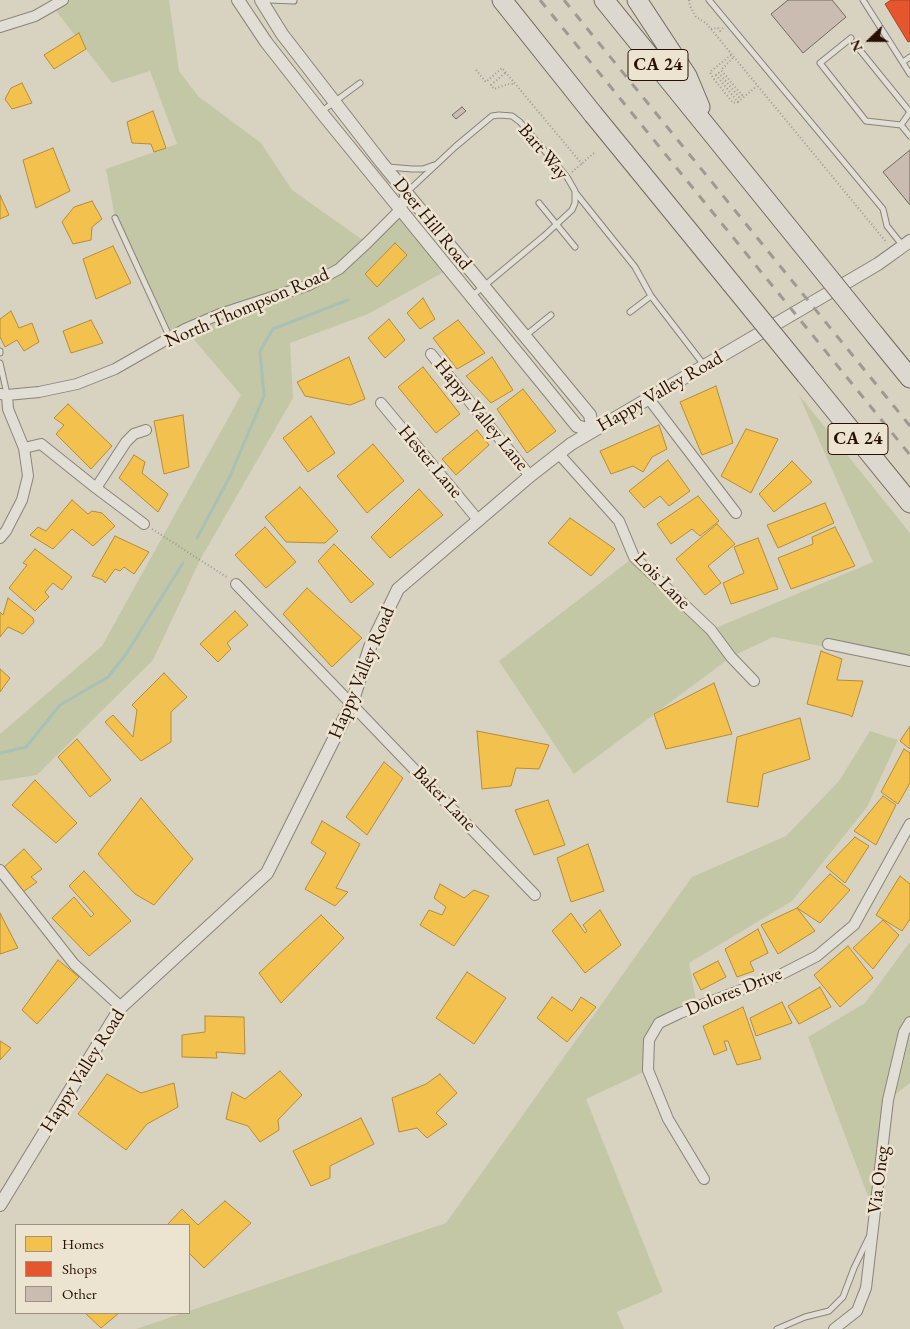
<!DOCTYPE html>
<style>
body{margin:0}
#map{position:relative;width:910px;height:1329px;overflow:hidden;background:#d8d2c1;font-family:"EB Garamond",serif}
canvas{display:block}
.legend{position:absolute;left:15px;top:1224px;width:175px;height:90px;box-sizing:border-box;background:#ece4d0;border:1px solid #9e8f7f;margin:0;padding:6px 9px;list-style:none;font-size:15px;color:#281005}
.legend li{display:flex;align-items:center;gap:10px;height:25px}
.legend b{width:25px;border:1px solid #9e8f7f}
.north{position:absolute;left:845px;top:15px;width:50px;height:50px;-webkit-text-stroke:4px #ece4d0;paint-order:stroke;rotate:248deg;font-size:14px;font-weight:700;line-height:20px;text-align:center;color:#281005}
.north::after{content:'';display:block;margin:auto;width:18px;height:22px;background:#281005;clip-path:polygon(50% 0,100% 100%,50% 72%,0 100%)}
</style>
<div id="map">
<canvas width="910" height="1329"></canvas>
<ul class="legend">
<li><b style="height:14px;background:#f2c14e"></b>Homes</li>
<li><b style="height:14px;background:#e4572e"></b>Shops</li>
<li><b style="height:14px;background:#cabcb0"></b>Other</li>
</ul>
<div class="north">N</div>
</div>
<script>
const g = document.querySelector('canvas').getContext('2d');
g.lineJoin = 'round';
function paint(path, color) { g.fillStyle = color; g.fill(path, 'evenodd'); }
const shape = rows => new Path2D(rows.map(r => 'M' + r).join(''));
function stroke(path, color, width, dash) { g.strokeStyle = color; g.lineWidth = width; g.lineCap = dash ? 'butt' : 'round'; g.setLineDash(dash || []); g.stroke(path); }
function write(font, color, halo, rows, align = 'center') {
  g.font = font + ' "EB Garamond",serif'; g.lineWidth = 5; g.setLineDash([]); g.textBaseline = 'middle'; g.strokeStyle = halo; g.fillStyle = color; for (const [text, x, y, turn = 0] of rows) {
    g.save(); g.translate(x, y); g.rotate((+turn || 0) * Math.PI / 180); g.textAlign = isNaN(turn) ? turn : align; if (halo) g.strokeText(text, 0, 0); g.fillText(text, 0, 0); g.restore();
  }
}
paint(shape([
 [63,0,169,0,179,71,198,96,261,143,292,190,367,243,400,210,449,269,368,314,290,343,293,398,200,560,153,660,37,775,0,781,0,734,102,646,241,395,185,329,170,338,115,218,106,169,177,144,150,71,112,83,53,7],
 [799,395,910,533,910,663,773,637,731,657,574,774,499,661,634,557,711,630,873,562],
 [870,731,898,740,867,807,792,901,689,963,697,1006,659,1023,649,1040,648,1070,586,1099,663,1292,617,1312,624,1329,136,1329,183,1313,189,1313,189,1311,446,1223,692,877,786,836,839,781],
 [910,942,910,1083,888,1100,875,1215,808,1037,865,1003]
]), '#c4c7a5');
const homes = shape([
 [79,33,86,49,54,69,44,55,79,33],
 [22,83,32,103,12,109,5,99,11,88,22,83],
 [153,111,166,148,154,152,151,144,132,143,127,122,153,111],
 [53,148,70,191,36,208,23,160,53,148],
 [0,195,9,215,0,219,0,195],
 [92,201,102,219,92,227,91,240,73,244,62,222,74,207,92,201],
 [395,243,407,255,377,287,365,274,395,243],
 [113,246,131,283,96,299,83,259,113,246],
 [423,298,435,319,420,329,407,313,423,298],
 [11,311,19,328,32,323,39,342,24,351,17,340,5,347,0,337,0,319,11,311],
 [389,319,405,340,385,358,368,338,389,319],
 [91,320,103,343,71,353,63,331,91,320],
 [458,320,485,353,457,369,433,338,458,320],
 [349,357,365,399,350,405,305,396,297,382,349,357],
 [492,357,513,390,491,403,466,376,492,357],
 [423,367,460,414,436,433,398,387,423,367],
 [716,386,733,443,702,455,680,402,716,386],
 [523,389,556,431,527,453,497,409,523,389],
 [68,404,112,446,91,469,56,434,64,425,54,418,68,404],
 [183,415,189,467,164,474,154,421,183,415],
 [311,416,335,453,308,472,283,438,311,416],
 [659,425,667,449,652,457,643,472,633,466,611,474,600,451,659,425],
 [746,429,778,439,751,493,721,476,746,429],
 [477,430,489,445,456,475,442,459,477,430],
 [373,444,404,481,367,513,337,476,373,444],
 [134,455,145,462,142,473,168,494,158,512,119,478,134,455],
 [668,460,690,491,669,506,660,496,644,508,629,491,668,460],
 [792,461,812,482,774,512,759,494,792,461],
 [300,487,338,531,325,543,286,542,265,517,300,487],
 [419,489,443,515,390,558,371,537,419,489],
 [698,496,719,521,700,536,692,529,671,544,657,524,698,496],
 [72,500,88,514,92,511,102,513,115,526,93,546,72,529,53,549,30,535,38,527,46,531,72,500],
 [825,503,834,523,778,548,767,525,825,503],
 [570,518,615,549,591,576,548,543,570,518],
 [717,524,735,544,708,566,721,583,705,595,676,559,717,524],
 [265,527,296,562,266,588,235,555,265,527],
 [835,527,855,566,791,589,778,558,813,544,812,537,835,527],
 [115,536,149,552,134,574,124,567,120,571,115,569,105,583,103,580,92,576,115,536],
 [758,538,778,589,731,604,723,583,744,573,734,547,758,538],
 [334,544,374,584,351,603,318,561,334,544],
 [35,549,72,577,62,590,53,583,45,592,49,597,35,611,9,588,27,565,23,563,35,549],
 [307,588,362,638,332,667,283,614,307,588],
 [8,598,33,618,34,622,23,634,8,627,0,637,0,612,3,615,8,598],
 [235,611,248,625,227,643,231,649,218,662,200,644,235,611],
 [821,651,842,659,837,680,863,681,852,717,849,715,807,704,821,651],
 [0,669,10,678,0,692,0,669],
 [164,673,187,697,171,712,171,742,141,761,105,722,113,715,133,737,137,710,132,705,164,673],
 [714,683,732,734,666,749,654,714,714,683],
 [800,718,810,759,763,774,758,807,727,802,737,737,800,718],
 [910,726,910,749,900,741,910,726],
 [477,731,549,745,539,769,516,768,511,786,482,789,477,731],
 [77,739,111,780,90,797,58,757,77,739],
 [904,749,910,753,910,783,898,804,881,792,904,749],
 [384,762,403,778,367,835,346,817,384,762],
 [35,780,77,823,56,843,12,805,35,780],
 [883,796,896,805,876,845,854,831,883,796],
 [141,798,193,859,154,905,135,894,98,854,141,798],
 [548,800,565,845,534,855,515,810,548,800],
 [322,821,360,844,336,888,348,892,335,906,305,889,326,853,311,843,322,821],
 [855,837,869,846,845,883,826,867,855,837],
 [588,844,604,891,571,902,557,858,588,844],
 [24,849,42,869,31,877,37,882,23,892,3,868,24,849],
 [84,871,131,921,89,956,52,918,74,897,91,917,94,914,69,886,84,871],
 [830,874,850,890,820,923,797,908,830,874],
 [900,876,910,884,910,919,902,931,876,915,900,876],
 [440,884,464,898,474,890,489,896,454,946,420,925,429,910,442,915,446,907,434,898,440,884],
 [797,908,815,931,778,954,761,925,797,908],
 [600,910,621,945,585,973,552,931,571,913,585,933,587,931,583,925,600,910],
 [0,913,18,948,0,954,0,913],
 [321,915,344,938,281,1003,259,973,321,915],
 [883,920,899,935,873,969,853,948,883,920],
 [758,929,768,953,750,962,754,971,737,977,725,949,758,929],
 [848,946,873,978,840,1007,814,975,848,946],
 [58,960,79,977,37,1024,22,1010,58,960],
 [718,961,726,977,701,990,693,974,718,961],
 [467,972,506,998,474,1044,436,1018,467,972],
 [820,987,831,1007,799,1024,788,1006,820,987],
 [552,997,572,1011,581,997,596,1007,567,1042,537,1018,552,997],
 [782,1002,792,1023,756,1036,750,1018,782,1002],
 [743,1007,761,1059,737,1065,728,1041,724,1041,727,1050,714,1055,703,1026,743,1007],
 [205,1016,244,1017,245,1054,216,1052,217,1058,182,1057,182,1035,205,1032,205,1016],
 [0,1041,11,1048,0,1060,0,1041],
 [280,1071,302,1095,278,1120,279,1130,260,1142,248,1126,226,1119,232,1092,245,1099,280,1071],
 [107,1074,141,1093,174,1083,178,1107,147,1124,126,1150,78,1114,107,1074],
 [440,1074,457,1093,436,1113,447,1124,427,1138,417,1128,399,1132,392,1098,426,1084,440,1074],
 [361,1118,374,1144,330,1166,330,1178,311,1186,293,1151,361,1118],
 [225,1201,251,1223,204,1268,189,1253,189,1225,167,1225,182,1209,198,1225,225,1201],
 [85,1313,119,1313,101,1328,85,1313]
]);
paint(homes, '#f2c14e');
stroke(homes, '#b58c38', 1);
const shops = shape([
 [891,0,910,0,910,41,908,42,885,4,891,0]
]);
paint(shops, '#e4572e');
stroke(shops, '#ac4222', 1);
stroke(shape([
 [197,538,230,476,264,396,260,351,273,329,348,300],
 [0,753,26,747,60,705,108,677,126,654,183,563]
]), '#a9c0b6', 3);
const building = shape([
 [788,0,832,0,846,17,803,53,771,14,788,0],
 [462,107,466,111,456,119,452,115,462,107],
 [910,150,910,205,883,172,910,150]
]);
paint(building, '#cabcb0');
stroke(building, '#716a60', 1);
const service = shape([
 [269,0,294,1],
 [709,0,883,209,887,226,903,246],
 [863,0,910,74],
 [851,38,820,63,866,121,901,125],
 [859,49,910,112,901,125,910,136],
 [903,62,910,57],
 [322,111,360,83],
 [388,167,412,169,423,169,434,165],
 [407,192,455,147,492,116,499,115,512,116,520,122,567,177,575,191,575,203,572,210,544,236,472,296],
 [575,192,635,267,651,296,704,365],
 [539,203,575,247],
 [115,218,170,338],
 [630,312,651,296],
 [525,336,551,315],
 [0,353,0,351],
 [0,363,7,394],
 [777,1329,805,1317,829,1311,843,1297,854,1268,869,1237]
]);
const minor = shape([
 [0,27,35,16,63,0],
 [431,354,530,476],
 [0,394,7,395,39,392,77,384,115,369,185,329,220,314,309,285,339,269,367,243,400,210,407,192],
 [649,399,736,513],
 [381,403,479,521],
 [24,448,41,444,96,488,144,524],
 [559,454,619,521,634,557,711,630,731,657,754,681],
 [96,488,126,442,134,434,146,430],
 [0,538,6,531,22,500,28,476,24,448,8,409,7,395],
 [236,584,535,895],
 [828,644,910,661],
 [0,870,74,964,121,1007],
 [704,1179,668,1119,648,1070,649,1040,659,1023,680,1013,778,976,817,956,854,925,910,824],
 [834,1329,857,1311,866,1288,888,1100,904,1032,910,1022]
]);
const tertiary = shape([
 [238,0,266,42,321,112,577,426,593,431],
 [261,0,282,34,381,162,590,415,593,431],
 [0,1205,121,1007,267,873,352,703,370,647,398,589,530,476,571,444,878,264,910,241]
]);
const motorway = shape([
 [502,0,593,114],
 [604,0,800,242],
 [637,0,687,76,700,107],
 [638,169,731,283],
 [875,335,910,378],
 [806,375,910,503]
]);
stroke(service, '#8a8379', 7);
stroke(minor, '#8a8379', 12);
stroke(tertiary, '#8a8379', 14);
stroke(motorway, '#716a60', 21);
stroke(shape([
 [689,0,690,6,696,17,706,23,887,243],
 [711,29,718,28,720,31,723,28],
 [731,55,710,72,713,78,733,103,738,102,716,75,719,73,739,97,742,95,721,70,733,58],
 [476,70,486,82,502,68,582,164],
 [505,73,491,85,494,89,508,84,513,84],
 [738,102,757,86],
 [572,172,595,152],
 [152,529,228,578]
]), '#9e9991', 2, [1, 2.5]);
stroke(service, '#e1ded5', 5);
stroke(minor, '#e1ded5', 10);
stroke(tertiary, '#e1ded5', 12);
stroke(motorway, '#dcd8cf', 19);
stroke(shape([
 [540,0,910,455],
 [564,0,910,426]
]), '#9e9991', 3, [9, 9]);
const motorwayBridge = shape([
 [593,114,638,169],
 [800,242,875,335],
 [731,283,806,375]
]);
stroke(motorwayBridge, '#716a60', 21, []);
stroke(motorwayBridge, '#dcd8cf', 19);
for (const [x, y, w] of [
 [658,65,60],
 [858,439,60]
]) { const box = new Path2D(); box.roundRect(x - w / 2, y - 15.5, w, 31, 4); g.fillStyle = '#ece4d0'; g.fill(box); stroke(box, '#281005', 1); }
write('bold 18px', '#281005', null, [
 ["CA 24",658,65],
 ["CA 24",858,439]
]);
write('19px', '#281005', '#ece4d0', [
 ["Bart Way",543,152,50],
 ["Deer Hill Road",432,224,51],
 ["North Thompson Road",247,308,-23],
 ["Happy Valley Road",660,392,-30],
 ["Happy Valley Lane",481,415,51],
 ["Hester Lane",430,462,50],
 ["Lois Lane",662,581,46],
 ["Happy Valley Road",362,673,-67],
 ["Baker Lane",444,799,46],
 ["Dolores Drive",734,992,-22],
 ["Happy Valley Road",83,1071,-58],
 ["Via Oneg",879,1180,-83]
]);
</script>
